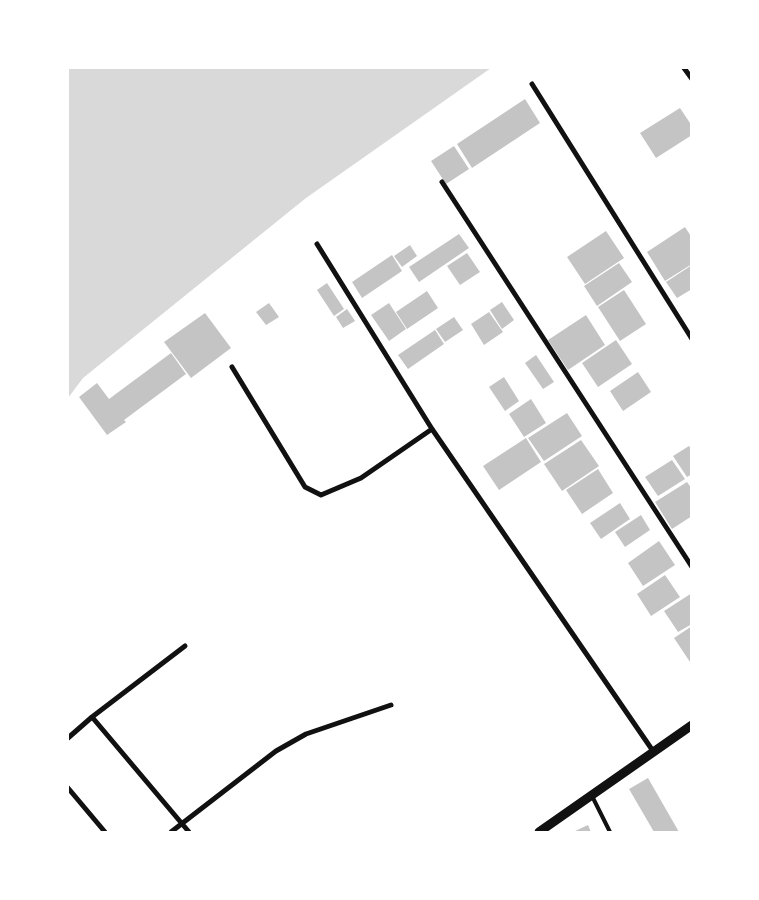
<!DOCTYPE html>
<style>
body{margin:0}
#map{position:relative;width:759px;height:900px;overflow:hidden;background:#fff;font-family:Montserrat,sans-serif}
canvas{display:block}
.frame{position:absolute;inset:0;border:69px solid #fff;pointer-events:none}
</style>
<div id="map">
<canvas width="759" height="900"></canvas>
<div class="frame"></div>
</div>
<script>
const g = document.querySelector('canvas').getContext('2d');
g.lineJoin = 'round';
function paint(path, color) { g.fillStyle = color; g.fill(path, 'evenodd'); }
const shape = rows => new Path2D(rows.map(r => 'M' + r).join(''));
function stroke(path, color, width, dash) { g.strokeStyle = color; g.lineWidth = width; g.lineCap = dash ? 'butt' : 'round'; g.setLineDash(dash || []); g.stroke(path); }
paint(shape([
 [68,68,491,68,306,198,83,378,68,398]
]), '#d9d9d9');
paint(shape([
 [525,99,540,123,472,168,457,144],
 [680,108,692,126,692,135,656,158,640,133],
 [454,146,469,169,446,184,431,161],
 [685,227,692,238,692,264,665,281,647,252],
 [606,231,624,258,585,284,567,257],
 [459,234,469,248,419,282,409,267],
 [410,245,417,256,402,267,394,256],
 [467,253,480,272,460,285,447,266],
 [392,255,402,271,362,298,352,282],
 [619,263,632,282,597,306,584,286],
 [692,265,692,289,677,298,666,282],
 [327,283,344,309,334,316,317,290],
 [624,290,646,324,620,341,598,307],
 [427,291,438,308,407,329,396,312],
 [502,302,514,320,502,329,490,310],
 [269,303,279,317,266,325,256,312],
 [389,303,406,329,389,341,371,315],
 [347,309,355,321,343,328,336,317],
 [489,312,503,332,484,345,471,324],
 [205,313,231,348,191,378,164,342],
 [586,315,605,345,568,370,548,340],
 [454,317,463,330,445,342,436,329],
 [435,330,444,344,408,369,398,355],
 [616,340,632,364,598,387,582,363],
 [171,353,186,374,124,420,126,422,107,435,79,397,97,383,109,399],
 [536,355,554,382,543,389,525,363],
 [638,372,651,392,623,411,610,391],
 [504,377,519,401,505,411,489,387],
 [531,399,546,423,524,437,509,414],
 [567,413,582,436,544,461,528,438],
 [526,438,541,462,499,490,483,466],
 [581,440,599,466,562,491,544,464],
 [689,446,692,450,692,474,687,477,673,456],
 [672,460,685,479,658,496,645,477],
 [598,469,613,493,582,514,566,490],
 [687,482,692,489,692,516,672,529,655,502],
 [620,503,630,519,601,539,590,523],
 [641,515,650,530,625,547,615,532],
 [659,541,675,565,643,586,628,563],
 [665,575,680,597,651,616,637,594],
 [692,593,692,624,678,632,664,611],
 [692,626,692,665,674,638],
 [648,778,679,832,654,832,629,789],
 [588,825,591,832,573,832]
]), '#c4c4c4');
stroke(shape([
 [592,796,610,832]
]), '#111', 4);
stroke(shape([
 [684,68,692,79],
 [532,84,692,339],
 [442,182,692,567],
 [317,244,432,429,653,751],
 [232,367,305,487,321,495,361,478,432,429],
 [92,717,189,832],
 [68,738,92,717,185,646],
 [68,788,105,832],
 [171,832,276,751,306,734,391,705]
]), '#111', 5);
stroke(shape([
 [539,832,692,725]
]), '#111', 9);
</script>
